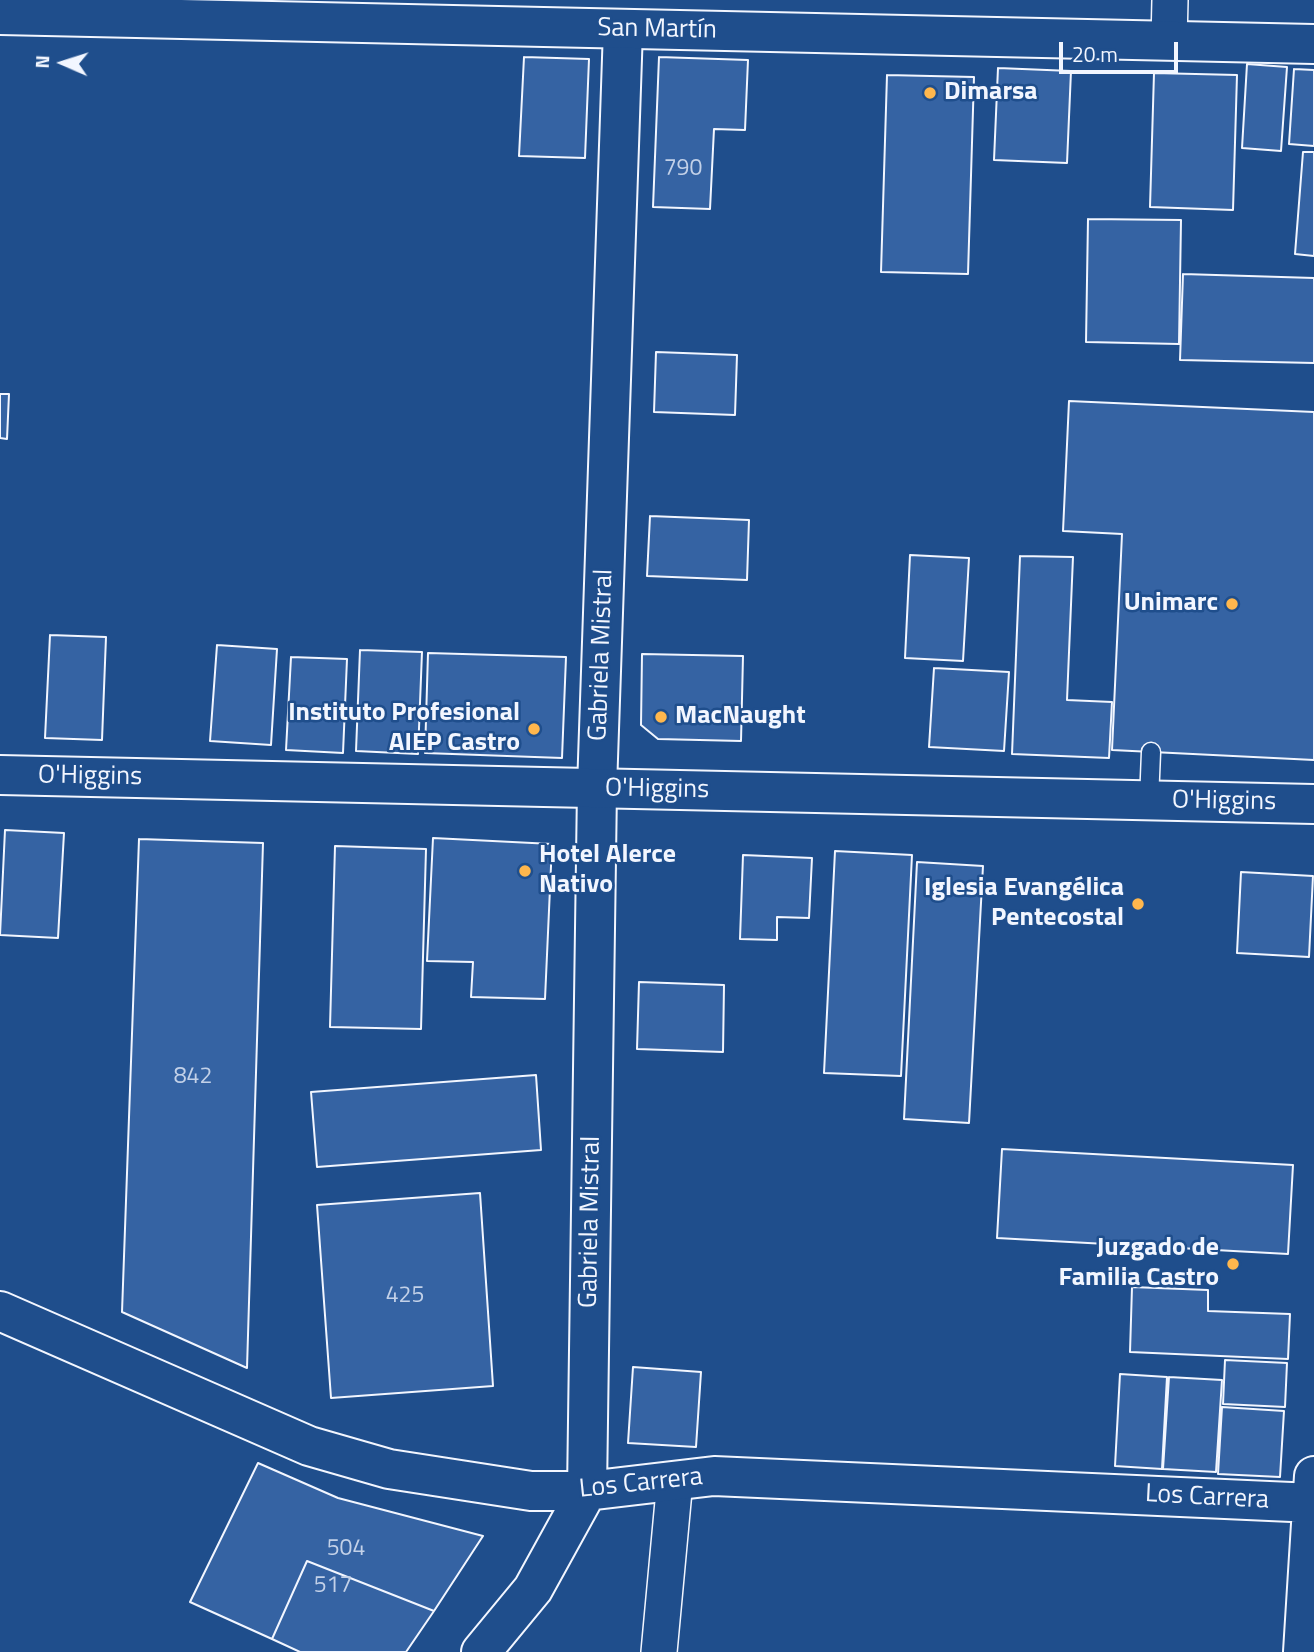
<!DOCTYPE html>
<meta charset="utf-8">
<style>
body{margin:0}
#map{position:relative;width:1314px;height:1652px;overflow:hidden;background:#1f4e8c;font-family:"Titillium Web",sans-serif}
canvas{display:block}
.north{position:absolute;left:28px;top:28px;width:70px;height:70px;-webkit-text-stroke:5px #1f4e8c;paint-order:stroke;rotate:273deg;font-size:19px;font-weight:700;line-height:28px;text-align:center;color:#f2f6ff}
.north::after{content:'';display:block;margin:auto;width:24px;height:32px;background:#f2f6ff;clip-path:polygon(50% 0,100% 100%,50% 72%,0 100%)}
.scale{position:absolute;left:1059px;top:42px;width:119px;height:32px;box-sizing:border-box;border:4px solid #f2f6ff;border-top:0;padding-left:9px;font-size:21px;line-height:24px;white-space:nowrap;color:#f2f6ff;-webkit-text-stroke:5px #1f4e8c;paint-order:stroke}
</style>
<div id="map">
<canvas width="1314" height="1652"></canvas>
<div class="north">N</div>
<div class="scale">20 m</div>
</div>
<script>
const g = document.querySelector('canvas').getContext('2d');
g.lineJoin = 'round';
function paint(path, color) { g.fillStyle = color; g.fill(path, 'evenodd'); }
const shape = rows => new Path2D(rows.map(r => 'M' + r).join(''));
function stroke(path, color, width, dash) { g.strokeStyle = color; g.lineWidth = width; g.lineCap = dash ? 'butt' : 'round'; g.setLineDash(dash || []); g.stroke(path); }
function write(font, color, halo, rows, align = 'center') {
  g.font = font + ' "Titillium Web",sans-serif'; g.lineWidth = 5; g.setLineDash([]); g.textBaseline = 'middle'; g.strokeStyle = halo; g.fillStyle = color; for (const [text, x, y, turn = 0] of rows) {
    g.save(); g.translate(x, y); g.rotate((+turn || 0) * Math.PI / 180); g.textAlign = isNaN(turn) ? turn : align; if (halo) g.strokeText(text, 0, 0); g.fillText(text, 0, 0); g.restore();
  }
}
const building = shape([
 [524,57,589,59,585,158,519,156,524,57],
 [659,57,748,60,745,130,714,129,710,209,653,207,659,57],
 [1247,64,1287,67,1281,151,1242,148,1247,64],
 [998,68,1071,71,1067,163,994,160,998,68],
 [1294,69,1314,70,1314,146,1289,144,1294,69],
 [1154,73,1237,75,1233,210,1150,207,1154,73],
 [887,75,974,77,968,274,881,272,887,75],
 [1303,152,1314,152,1314,256,1295,254,1303,152],
 [1088,219,1181,220,1179,344,1086,342,1088,219],
 [1183,274,1314,278,1314,363,1180,360,1183,274],
 [656,352,737,355,735,415,654,412,656,352],
 [0,394,9,394,7,439,0,438,0,394],
 [1069,401,1314,412,1314,760,1112,750,1122,534,1063,531,1069,401],
 [650,516,749,520,747,580,647,576,650,516],
 [910,555,969,558,963,661,905,658,910,555],
 [1020,556,1073,557,1067,700,1112,702,1109,758,1012,754,1020,556],
 [50,635,106,637,102,740,45,738,50,635],
 [217,645,277,649,271,745,210,741,217,645],
 [360,650,422,652,418,754,356,751,360,650],
 [428,653,566,657,562,758,425,753,428,653],
 [642,654,743,656,741,741,658,739,641,725,642,654],
 [291,657,347,659,343,753,286,750,291,657],
 [934,668,1009,672,1004,751,929,747,934,668],
 [5,830,64,833,58,938,0,935,5,830],
 [433,838,552,844,545,999,471,997,473,962,427,961,433,838],
 [139,839,263,843,247,1368,122,1312,139,839],
 [335,846,426,849,421,1029,330,1027,335,846],
 [835,851,912,855,901,1076,824,1073,835,851],
 [743,855,812,858,809,918,777,917,777,940,740,939,743,855],
 [917,862,983,866,969,1123,904,1119,917,862],
 [1241,872,1313,876,1309,957,1237,953,1241,872],
 [639,982,724,985,723,1052,637,1049,639,982],
 [536,1075,541,1150,317,1167,311,1092,536,1075],
 [1002,1149,1293,1165,1288,1254,997,1238,1002,1149],
 [480,1193,493,1386,331,1398,317,1205,480,1193],
 [1132,1287,1208,1290,1208,1311,1290,1314,1288,1359,1130,1352,1132,1287],
 [1225,1360,1287,1363,1285,1407,1223,1404,1225,1360],
 [633,1367,701,1372,696,1447,628,1443,633,1367],
 [1120,1374,1167,1377,1162,1469,1115,1466,1120,1374],
 [1169,1377,1222,1380,1216,1472,1163,1469,1169,1377],
 [1222,1407,1284,1411,1280,1477,1218,1474,1222,1407],
 [258,1463,338,1498,483,1536,434,1611,307,1561,272,1639,190,1602,258,1463],
 [307,1561,434,1611,406,1652,300,1652,272,1639,307,1561]
]);
paint(building, '#3563a3');
stroke(building, '#f2f6ff', 2);
const lane = shape([
 [1149,801,1151,752]
]);
const street = shape([
 [1169,41,1170,0],
 [659,1652,675,1480]
]);
const secondary = shape([
 [0,1311,309,1446,389,1469,531,1491,587,1491,714,1476,1314,1503],
 [481,1652,533,1589,587,1491,597,788,623,29],
 [1303,1652,1314,1476]
]);
const highway = shape([
 [0,15,1314,44],
 [0,775,1314,804]
]);
stroke(lane, '#f2f6ff', 21);
stroke(street, '#f2f6ff', 38);
stroke(secondary, '#f2f6ff', 42);
stroke(highway, '#f2f6ff', 42);
stroke(lane, '#1f4e8c', 18);
stroke(street, '#1f4e8c', 35);
stroke(secondary, '#1f4e8c', 38);
stroke(highway, '#1f4e8c', 38);
for (const [x, y, r, color] of [
 [930,93,7,"#ffb74d"],
 [1232,604,7,"#ffb74d"],
 [661,717,7,"#ffb74d"],
 [534,729,7,"#ffb74d"],
 [525,871,7,"#ffb74d"],
 [1138,904,7,"#ffb74d"],
 [1233,1264,7,"#ffb74d"]
]) { const dot = new Path2D(); dot.arc(x, y, r, 0, 2 * Math.PI); g.fillStyle = color; g.fill(dot); stroke(dot, '#1f4e8c', 2.5); }
write('23px', '#c3d1e8', null, [
 ["790",683,169],
 ["842",193,1077],
 ["425",405,1296],
 ["504",346,1549],
 ["517",333,1586]
]);
write('26px', '#f2f6ff', '#1f4e8c', [
 ["San Martín",657,30,1],
 ["Gabriela Mistral",602,655,-88],
 ["O'Higgins",90,777,1],
 ["O'Higgins",657,790,1],
 ["O'Higgins",1224,802,1],
 ["Gabriela Mistral",591,1222,-89],
 ["Los Carrera",641,1484,-6],
 ["Los Carrera",1207,1498,3]
]);
write('bold 26px', '#f2f6ff', '#1f4e8c', [
 ["Dimarsa",944,93,"left"],
 ["Unimarc",1218,604],
 ["Instituto Profesional",520,714],
 ["AIEP Castro",520,744],
 ["MacNaught",675,717,"left"],
 ["Hotel Alerce",539,856,"left"],
 ["Nativo",539,886,"left"],
 ["Iglesia Evangélica",1124,889],
 ["Pentecostal",1124,919],
 ["Juzgado de",1219,1249],
 ["Familia Castro",1219,1279]
], 'right');
</script>
